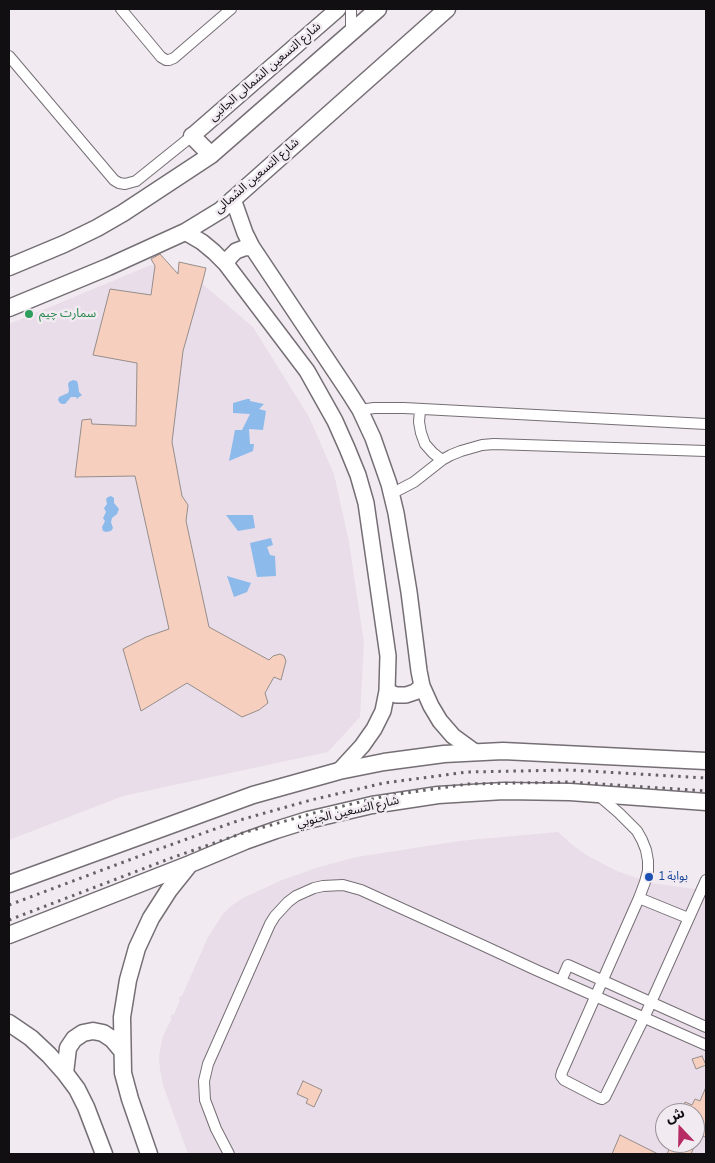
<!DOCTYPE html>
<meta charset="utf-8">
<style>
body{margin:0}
#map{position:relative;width:715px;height:1163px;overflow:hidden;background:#f1eaf0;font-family:"Archivo Narrow","Noto Sans Arabic",sans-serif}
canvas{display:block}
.frame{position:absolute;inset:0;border:10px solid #110f11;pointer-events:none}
.north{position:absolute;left:655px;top:1103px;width:50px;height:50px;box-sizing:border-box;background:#f1eaf0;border:1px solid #979297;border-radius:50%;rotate:339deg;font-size:14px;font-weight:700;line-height:20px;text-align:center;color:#110f11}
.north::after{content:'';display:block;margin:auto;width:18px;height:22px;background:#b72b64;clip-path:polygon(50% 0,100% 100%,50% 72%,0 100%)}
</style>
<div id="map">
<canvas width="715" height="1163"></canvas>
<div class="frame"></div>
<div class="north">ش</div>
</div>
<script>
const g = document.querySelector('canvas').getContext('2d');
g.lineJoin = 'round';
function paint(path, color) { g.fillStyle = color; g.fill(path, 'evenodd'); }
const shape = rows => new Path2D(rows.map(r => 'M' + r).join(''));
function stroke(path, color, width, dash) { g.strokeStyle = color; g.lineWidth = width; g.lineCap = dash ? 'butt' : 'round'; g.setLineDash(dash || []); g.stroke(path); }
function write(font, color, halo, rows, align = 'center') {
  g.font = font + ' "Archivo Narrow","Noto Sans Arabic",sans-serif'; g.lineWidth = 5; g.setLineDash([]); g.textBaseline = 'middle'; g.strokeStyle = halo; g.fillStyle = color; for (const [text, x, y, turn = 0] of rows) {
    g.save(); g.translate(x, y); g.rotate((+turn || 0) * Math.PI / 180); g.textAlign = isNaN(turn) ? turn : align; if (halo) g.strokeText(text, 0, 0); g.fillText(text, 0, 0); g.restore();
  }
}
paint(shape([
 [151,265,192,275,253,327,309,417,334,474,349,542,364,643,360,717,328,752,123,796,9,840,9,324],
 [558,832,575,847,588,856,617,871,651,883,695,889,701,892,706,893,706,1154,188,1154,163,1085,160,1069,159,1057,161,1045,163,1036,172,1018,170,1018,172,1014,174,1015,180,1000,179,999,180,996,182,996,208,937,223,914,231,906,243,898,282,880,319,867,357,857,459,841],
 [665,1113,695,1113,695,1143,665,1143]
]), '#e9dde9');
paint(shape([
 [73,380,77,381,78,384,79,392,82,395,79,397,77,399,76,397,71,397,65,404,62,404,60,403,58,400,59,397,68,393,69,390,68,384,69,382],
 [247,399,250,399,250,401,264,404,259,409,266,411,263,430,249,429,250,444,254,444,253,451,229,461,235,430,242,430,250,414,233,413,233,403],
 [111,496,114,498,114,503,119,509,117,514,112,518,111,522,113,528,111,531,106,532,103,531,102,527,105,521,103,518,106,512,104,508,107,504,106,499,108,497],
 [226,515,253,515,255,528,238,531],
 [271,538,273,545,267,547,270,555,275,556,276,576,257,577,250,543],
 [227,576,251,583,247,592,234,597]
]), '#8cbaea');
const building = shape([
 [160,254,178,274,179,262,206,268,203,280,183,351,172,442,182,496,188,505,186,521,209,627,269,660,273,656,280,654,284,656,286,661,281,680,274,677,265,693,268,703,259,710,242,717,187,683,141,711,123,649,146,637,169,629,135,476,75,477,82,420,91,419,92,424,136,426,137,363,93,355,110,289,151,295,155,266,151,259,160,254],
 [702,1056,706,1065,696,1069,692,1059,702,1056],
 [303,1081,322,1090,314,1107,306,1103,308,1099,297,1094,303,1081],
 [706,1087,706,1137,695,1135,695,1113,681,1113,685,1102,692,1105,695,1099,700,1101,706,1087],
 [620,1135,658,1154,612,1154,620,1135],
 [672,1143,696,1143,691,1154,667,1154,672,1143]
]);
paint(building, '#f7cfbe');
stroke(building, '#968e8b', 1);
const street = shape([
 [121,9,161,57,166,60,169,60,174,58,231,9],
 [351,32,351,9],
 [9,56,114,180,119,183,125,184,136,181,192,136],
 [360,410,374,408,404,408,706,424],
 [420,410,419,422,421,433,425,444,433,453,442,460],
 [391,494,414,482,442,460,451,455,461,451,482,445,494,444,706,451],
 [598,795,619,813,637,831,642,840,646,850,648,861,648,871,645,882,639,898,562,1072,561,1076,564,1080,599,1098,602,1099,605,1097,644,1018,706,880],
 [639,898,688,918],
 [561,981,568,965,706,1027],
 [229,1154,216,1129,205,1100,204,1081,208,1064,270,924,275,916,288,902,296,896,314,888,323,886,343,885,361,890,482,945,536,970,706,1045]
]);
const secondary = shape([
 [192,136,338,9],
 [233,199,245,233,252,247,348,391,360,410,373,438,389,484,396,513,409,592,419,671,422,686,431,706,440,721,453,736,475,752],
 [185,232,202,242,214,252,226,264,307,371,335,421,347,448,358,475,366,503,388,656,387,691,383,711,374,729,362,746,339,771],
 [226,264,230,257,236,251,244,248,252,247],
 [387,691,396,695,406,695,415,692,422,686]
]);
const primary = shape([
 [192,136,211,155],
 [9,267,64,244,97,228,123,213,211,155,378,9],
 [9,308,108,267,185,232,221,210,447,9],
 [9,884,253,795,339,771,384,762,444,754,503,751,706,761],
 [9,935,190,864,245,841,276,830,308,820,372,805,438,795,504,791,570,792,706,802],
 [9,1023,31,1038,49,1055,65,1073,77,1089,86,1107,104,1154],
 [65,1073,68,1048,74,1039,83,1033,93,1031,103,1033,112,1039,122,1051],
 [149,1154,130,1099,123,1073,122,1017,128,980,137,948,151,918,169,890,189,865]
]);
stroke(street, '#756f75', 12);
stroke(secondary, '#756f75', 18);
stroke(primary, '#756f75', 19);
stroke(street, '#fff', 10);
stroke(secondary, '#fff', 15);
stroke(primary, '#fff', 16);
stroke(shape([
 [9,905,145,854,240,820,311,800,384,783,467,772,570,770,706,778],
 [9,920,174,857,246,832,314,813,385,796,468,784,570,782,706,791]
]), '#656164', 3, [2.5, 5]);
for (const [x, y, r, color] of [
 [29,314,5,"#2e9e5b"],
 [649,877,5,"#1a4fb4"]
]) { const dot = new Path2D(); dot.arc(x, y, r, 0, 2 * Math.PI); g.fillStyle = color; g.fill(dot); stroke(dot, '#f1eaf0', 2); }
write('12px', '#110f11', '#f1eaf0', [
 ["شارع التسعين الشمالى الجانبى",265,72,-41],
 ["شارع التسعين الشمالى",257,176,-41],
 ["شارع التسعين الجنوبي",348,812,-13]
]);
write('12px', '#27864d', '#f1eaf0', [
 ["سمارت چيم",39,314]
], 'left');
write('12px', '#164399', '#f1eaf0', [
 ["بوابة 1",659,877]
], 'left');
</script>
